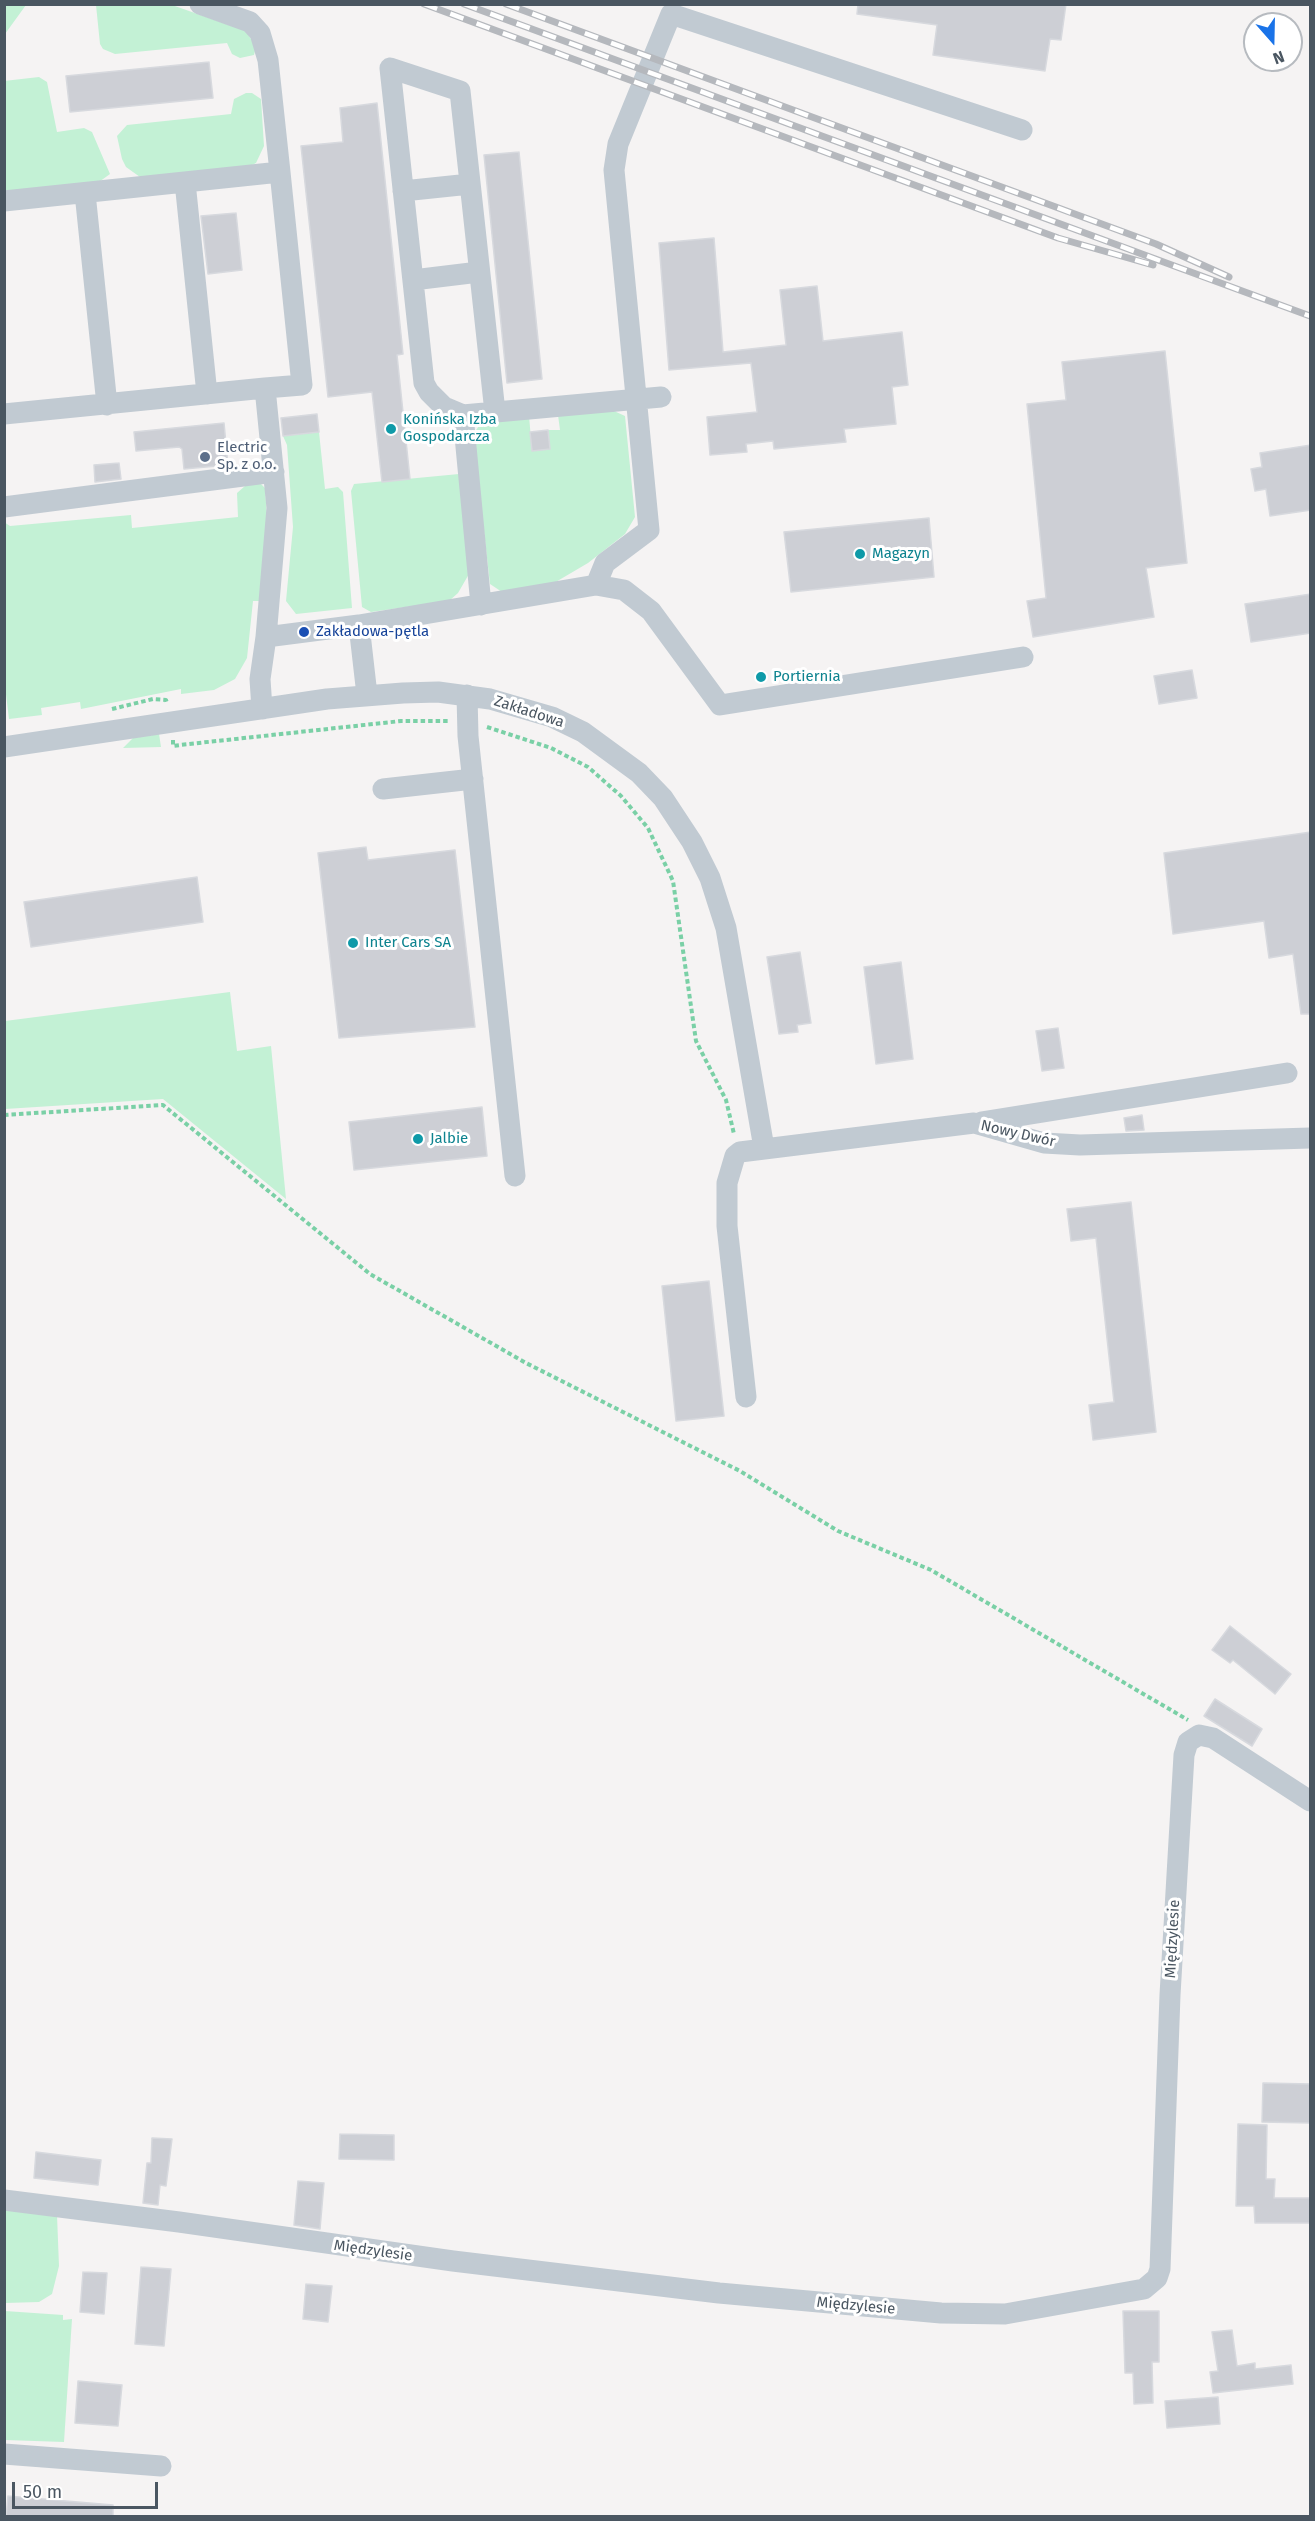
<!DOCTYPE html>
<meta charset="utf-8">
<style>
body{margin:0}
#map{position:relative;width:1315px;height:2521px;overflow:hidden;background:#f5f3f3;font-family:"Fira Sans",sans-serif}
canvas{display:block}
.frame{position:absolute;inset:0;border:6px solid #4a5661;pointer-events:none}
.north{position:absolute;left:1243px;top:12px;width:60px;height:60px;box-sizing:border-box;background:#fff;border:2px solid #b7bbc0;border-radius:50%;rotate:160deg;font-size:16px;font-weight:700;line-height:24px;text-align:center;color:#4a5661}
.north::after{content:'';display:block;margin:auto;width:21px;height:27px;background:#1a73e8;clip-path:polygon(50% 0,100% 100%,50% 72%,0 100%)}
.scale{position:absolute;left:12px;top:2482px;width:146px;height:27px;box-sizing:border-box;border:3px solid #4a5661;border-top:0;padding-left:8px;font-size:18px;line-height:21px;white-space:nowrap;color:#4a5661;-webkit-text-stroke:4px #fff;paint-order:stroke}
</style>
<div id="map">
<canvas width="1315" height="2521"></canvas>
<div class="frame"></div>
<div class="north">N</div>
<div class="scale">50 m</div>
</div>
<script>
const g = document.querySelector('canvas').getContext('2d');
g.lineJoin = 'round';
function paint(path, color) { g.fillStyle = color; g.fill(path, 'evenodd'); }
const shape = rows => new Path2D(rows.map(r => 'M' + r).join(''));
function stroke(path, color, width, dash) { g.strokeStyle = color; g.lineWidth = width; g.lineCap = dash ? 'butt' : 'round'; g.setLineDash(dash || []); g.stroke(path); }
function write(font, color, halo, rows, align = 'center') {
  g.font = font + ' "Fira Sans",sans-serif'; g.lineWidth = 6; g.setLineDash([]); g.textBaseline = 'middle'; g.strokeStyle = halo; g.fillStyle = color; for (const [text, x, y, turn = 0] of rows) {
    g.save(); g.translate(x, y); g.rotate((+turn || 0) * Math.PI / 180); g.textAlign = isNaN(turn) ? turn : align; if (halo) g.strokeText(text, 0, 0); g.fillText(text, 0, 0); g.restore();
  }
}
paint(shape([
 [5,4,26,5,5,34,4,5],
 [96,5,172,5,246,31,256,47,254,55,240,58,232,54,227,43,115,54,103,49,100,44],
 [39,77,47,82,57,132,84,128,92,132,110,174,99,182,5,191,4,81],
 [246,93,252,93,261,99,264,146,256,163,246,168,140,177,126,167,122,159,117,136,127,125,231,114,234,99],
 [614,411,625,416,635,517,625,534,588,563,554,583,502,592,490,584,473,435,480,424,490,419,529,416,532,450,549,449,548,430,560,430,558,415],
 [319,432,325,489,338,487,343,492,352,608,296,614,286,601,293,527,287,445,283,436],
 [459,474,469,574,458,593,449,601,434,603,371,612,362,607,351,491,354,484],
 [260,483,265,488,267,517,260,601,253,601,247,658,235,679,214,690,181,694,181,689,81,709,80,702,41,708,42,715,9,719,4,678,4,522,10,526,131,515,132,528,238,517,237,493,245,486],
 [159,734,161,747,123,748,133,738],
 [230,992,237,1051,271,1046,286,1199,163,1099,5,1109,5,1021],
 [4,2209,57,2215,59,2266,52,2294,39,2302,5,2303],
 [5,2311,63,2315,63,2320,72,2319,64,2442,5,2440]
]), '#c3f1d5');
const building = shape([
 [858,4,1066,4,1061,40,1050,39,1045,71,933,55,937,25,857,14,858,4],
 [209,62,213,98,70,112,66,76,209,62],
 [377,103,403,354,397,355,410,479,382,482,372,392,328,397,301,146,343,142,340,108,377,103],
 [519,152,542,379,507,383,484,155,519,152],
 [236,213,242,270,208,274,201,216,236,213],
 [714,238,723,352,786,345,780,290,817,286,823,341,902,332,908,385,892,387,896,424,844,429,846,442,774,449,773,441,746,444,747,452,710,455,707,417,757,412,751,363,669,370,659,243,714,238],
 [1165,351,1187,563,1146,568,1154,617,1033,637,1027,601,1046,598,1027,404,1066,400,1062,362,1165,351],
 [317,414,319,432,283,436,281,418,317,414],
 [224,423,228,465,184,469,182,449,179,447,136,451,134,432,224,423],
 [548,430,550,449,532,451,530,432,548,430],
 [1311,445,1311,510,1270,516,1266,489,1255,491,1251,469,1262,467,1260,453,1311,445],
 [119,463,121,479,95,482,94,465,119,463],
 [929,518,934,577,791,592,784,532,929,518],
 [1311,594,1311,633,1251,642,1245,604,1311,594],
 [1192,670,1197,698,1159,704,1154,676,1192,670],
 [1311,832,1311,1014,1301,1014,1293,954,1269,958,1264,921,1173,934,1164,853,1311,832],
 [366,847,368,860,455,850,475,1027,339,1038,318,853,366,847],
 [197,877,203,922,31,947,24,902,197,877],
 [800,952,811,1023,797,1025,798,1032,779,1034,767,957,800,952],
 [901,962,913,1059,876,1064,864,967,901,962],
 [1058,1028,1064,1068,1042,1071,1036,1031,1058,1028],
 [482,1107,487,1156,354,1170,349,1122,482,1107],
 [1142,1115,1144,1130,1126,1131,1124,1118,1142,1115],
 [1131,1202,1156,1432,1093,1440,1089,1405,1114,1402,1096,1238,1071,1241,1067,1209,1131,1202],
 [709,1281,724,1416,676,1421,662,1286,709,1281],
 [1230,1626,1291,1674,1275,1694,1233,1660,1230,1663,1212,1650,1230,1626],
 [1215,1699,1262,1729,1252,1746,1204,1716,1215,1699],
 [1263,2083,1311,2084,1310,2123,1262,2122,1263,2083],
 [1238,2124,1267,2125,1266,2179,1275,2179,1274,2198,1311,2198,1311,2223,1255,2223,1254,2206,1236,2206,1238,2124],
 [340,2134,394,2135,394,2160,339,2159,340,2134],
 [152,2138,172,2139,166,2186,160,2185,158,2205,143,2203,147,2163,151,2163,152,2138],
 [36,2152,101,2160,98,2185,34,2178,36,2152],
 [298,2181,324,2183,320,2229,294,2225,298,2181],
 [141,2267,171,2269,164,2346,135,2344,141,2267],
 [83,2272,107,2273,104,2314,80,2312,83,2272],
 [306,2284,332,2286,328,2322,303,2319,306,2284],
 [1123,2311,1159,2311,1159,2362,1152,2362,1153,2403,1134,2404,1133,2373,1125,2373,1123,2311],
 [1232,2330,1237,2366,1255,2363,1255,2369,1291,2365,1293,2384,1213,2393,1210,2372,1218,2371,1212,2332,1232,2330],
 [78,2381,122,2385,118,2426,75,2423,78,2381],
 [1218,2397,1220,2424,1167,2428,1165,2401,1218,2397],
 [8,2496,113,2505,113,2517,6,2517,8,2496]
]);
paint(building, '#cdcfd5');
stroke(building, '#d7d9de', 1.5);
stroke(shape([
 [112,709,153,699,166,700,167,703],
 [487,727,551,748,588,767,621,796,648,828,673,881,696,1041,726,1100,734,1134],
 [173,740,173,746,180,745,401,721,450,721],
 [4,1115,163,1105,370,1274,526,1363,740,1471,838,1531,931,1570,1188,1720]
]), '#7ad0a6', 4, [4.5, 3]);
stroke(shape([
 [200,4,250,22,260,33,268,60,280,172,302,385,265,388,277,508,266,637],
 [185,182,207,394],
 [403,191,470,184],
 [85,193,107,405],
 [4,201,280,172],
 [413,280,479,272],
 [4,414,265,388],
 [463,415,444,407,429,392,424,383,390,68,460,91,495,412],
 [4,507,274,472],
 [596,585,605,563,649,530,614,170,618,144,671,14,1022,130],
 [481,605,463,415,661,397],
 [359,625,596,585,624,590,651,611,720,705,1023,657],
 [467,695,468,736,515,1176],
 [262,709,260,679,266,637,359,625,367,695],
 [4,747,327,699,403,693,438,692,490,699,552,717,583,732,639,773,663,798,692,842,710,878,726,928,764,1148],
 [383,789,473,779],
 [981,1122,1287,1073],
 [746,1397,727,1226,727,1183,735,1156,740,1152,974,1123,1044,1143,1080,1145,1310,1138],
 [4,2200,179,2222,453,2261,719,2293,941,2313,1005,2314,1144,2289,1157,2278,1160,2269,1170,1995,1184,1755,1188,1742,1199,1735,1213,1738,1310,1801],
 [4,2454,161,2466]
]), '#c1cad2', 21);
const rail = shape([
 [424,4,1058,238,1153,265],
 [464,4,1310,316],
 [506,4,1156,244,1229,277]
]);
stroke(rail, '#b5b8bd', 7);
stroke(rail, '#fff', 4.5, [14]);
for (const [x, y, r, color] of [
 [391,429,6,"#0f9aa8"],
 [205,457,6,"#5c6f8a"],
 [860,554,6,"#0f9aa8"],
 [304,632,6,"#1a4fb4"],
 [761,677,6,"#0f9aa8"],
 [353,943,6,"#0f9aa8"],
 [418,1139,6,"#0f9aa8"]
]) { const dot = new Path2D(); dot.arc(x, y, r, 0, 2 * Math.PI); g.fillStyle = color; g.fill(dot); stroke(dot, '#fff', 2); }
write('15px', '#0d838f', '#fff', [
 ["Konińska Izba",403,420],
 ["Gospodarcza",403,437],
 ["Magazyn",872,554],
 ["Portiernia",773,677],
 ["Inter Cars SA",365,943],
 ["Jalbie",430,1139]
], 'left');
write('15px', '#4e5e75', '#fff', [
 ["Electric",217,448],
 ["Sp. z o.o.",217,465]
], 'left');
write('15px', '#164399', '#fff', [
 ["Zakładowa-pętla",316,632]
], 'left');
write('15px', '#4a5661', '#fff', [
 ["Zakładowa",529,712,18],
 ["Nowy Dwór",1018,1134,13],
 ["Międzylesie",1173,1939,-87],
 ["Międzylesie",373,2251,8],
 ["Międzylesie",856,2306,5]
]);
</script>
